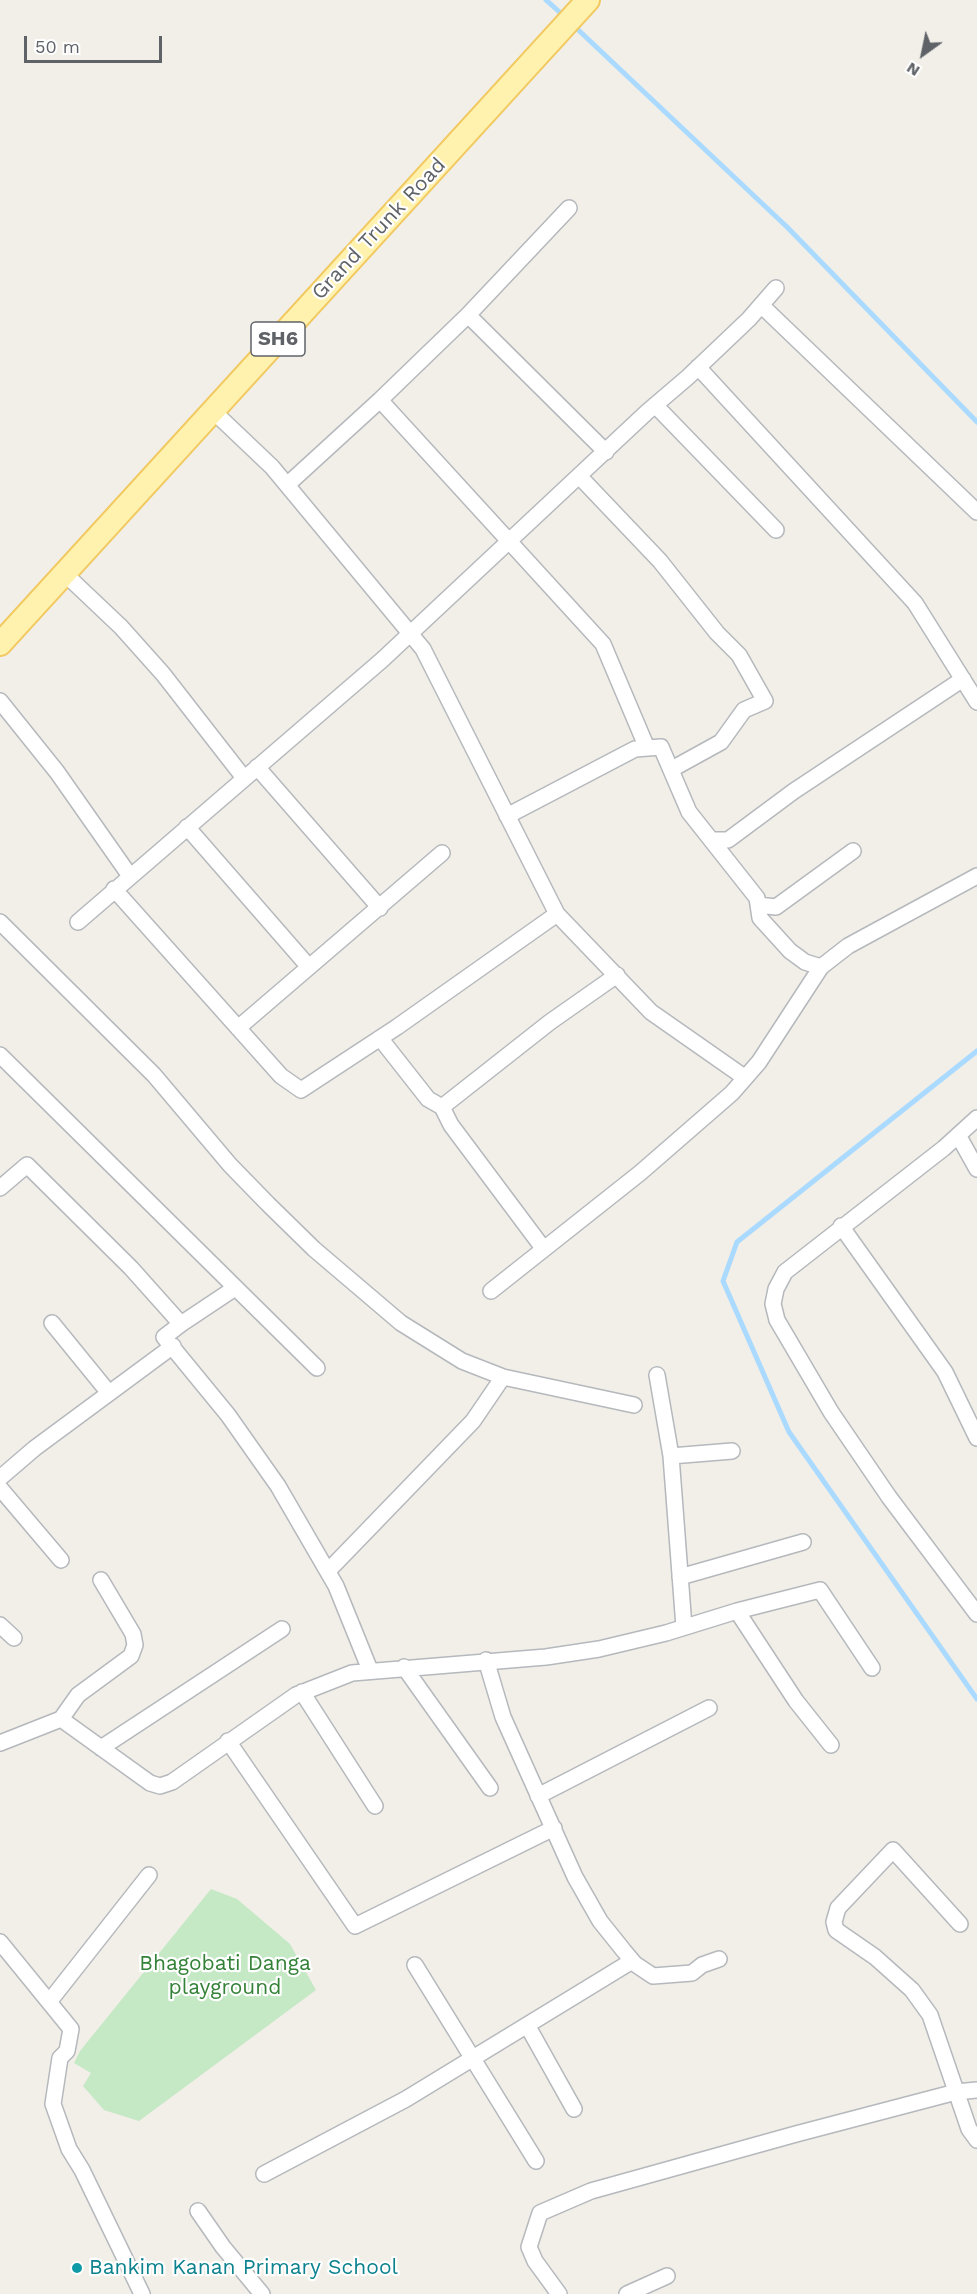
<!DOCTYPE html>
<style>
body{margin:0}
#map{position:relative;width:977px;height:2294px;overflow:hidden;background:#f1efe8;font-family:"Work Sans",sans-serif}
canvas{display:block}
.north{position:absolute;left:893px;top:24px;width:60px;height:60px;-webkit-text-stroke:4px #fff;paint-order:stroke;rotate:213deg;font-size:16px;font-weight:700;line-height:24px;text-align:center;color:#5f6368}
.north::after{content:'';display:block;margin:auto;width:21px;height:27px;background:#5f6368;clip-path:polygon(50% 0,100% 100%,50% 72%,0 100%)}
.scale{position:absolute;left:24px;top:36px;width:138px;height:27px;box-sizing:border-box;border:3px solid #5f6368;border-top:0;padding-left:8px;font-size:18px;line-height:21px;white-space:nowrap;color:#5f6368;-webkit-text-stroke:4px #fff;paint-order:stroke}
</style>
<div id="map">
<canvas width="977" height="2294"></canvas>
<div class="north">N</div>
<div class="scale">50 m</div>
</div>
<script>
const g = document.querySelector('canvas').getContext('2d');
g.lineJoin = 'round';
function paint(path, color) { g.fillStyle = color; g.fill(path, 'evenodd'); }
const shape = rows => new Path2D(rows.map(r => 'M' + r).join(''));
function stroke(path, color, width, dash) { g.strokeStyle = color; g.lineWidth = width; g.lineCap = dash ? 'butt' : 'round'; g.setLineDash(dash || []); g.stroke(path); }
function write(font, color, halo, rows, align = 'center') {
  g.font = font + ' "Work Sans",sans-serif'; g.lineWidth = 4.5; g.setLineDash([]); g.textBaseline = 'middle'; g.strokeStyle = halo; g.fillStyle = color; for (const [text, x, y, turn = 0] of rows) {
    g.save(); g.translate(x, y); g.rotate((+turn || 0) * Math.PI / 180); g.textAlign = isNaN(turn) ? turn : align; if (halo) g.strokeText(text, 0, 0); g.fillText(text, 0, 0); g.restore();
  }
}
paint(shape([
 [211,1889,237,1899,290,1944,316,1990,139,2121,104,2110,83,2086,91,2073,74,2063,80,2051]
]), '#c5e8c5');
stroke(shape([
 [546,0,565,17],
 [572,24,787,227,977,422],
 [977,1051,737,1242,723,1281,789,1432,977,1699]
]), '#aadaff', 5);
const minor = shape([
 [761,305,977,512],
 [468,315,606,452],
 [698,367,915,603,977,702],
 [380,400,603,644,647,748],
 [655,405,776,530],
 [212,410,272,467,423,649,557,914,651,1012,744,1077],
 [580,477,660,561,717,633,739,655,765,701,744,710,721,742,672,769],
 [287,485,380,400,468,315,569,208],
 [64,573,121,627,163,674,244,778],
 [0,701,57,772,130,876],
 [257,767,380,908],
 [507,816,635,749,661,747,689,812,757,898,760,918,790,951,805,962,821,967],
 [187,827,309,967],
 [711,840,728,840,794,791,963,679],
 [114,889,281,1076,301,1090,397,1027,557,914],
 [758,905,776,907,853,851],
 [0,922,154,1075,230,1165,268,1204,314,1249,401,1323,462,1361,503,1377,634,1405],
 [78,922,382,660,647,412,688,377,749,319,776,288],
 [238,1028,442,853],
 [380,1038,428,1099,442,1107,451,1125,543,1248],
 [0,1055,317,1368],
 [442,1107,550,1022,617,975],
 [977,1118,944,1148,785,1272,776,1289,773,1304,777,1320,831,1412,889,1497,977,1614],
 [958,1135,977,1169],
 [0,1188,27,1165,131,1268,181,1324,235,1288],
 [841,1226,945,1372,977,1438],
 [491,1291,640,1173,732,1093,759,1062,821,967,848,946,977,876],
 [52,1323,109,1393],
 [181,1324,164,1337,228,1415,278,1486,336,1586,370,1670],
 [657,1375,671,1456,684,1627],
 [671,1456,732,1451],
 [0,1478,35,1448,173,1346],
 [0,1488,61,1560],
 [328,1571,473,1421,503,1377],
 [680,1577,803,1542],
 [737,1611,820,1590,872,1668],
 [0,1625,14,1638],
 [486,1660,503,1717,575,1877,600,1921,624,1951,635,1964,653,1976,692,1973,702,1965,719,1959],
 [404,1667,490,1788],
 [302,1692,375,1806],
 [61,1719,150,1783,160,1786,172,1782,296,1695,352,1673,546,1657,599,1649,666,1633,737,1611,796,1701,831,1745],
 [228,1741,355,1926,554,1828],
 [0,1743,61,1719,78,1695,131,1656,135,1645,133,1634,101,1580],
 [101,1748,282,1629],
 [538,1796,709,1708],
 [960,1924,893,1850,838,1908,834,1922,836,1930,875,1957,912,1990,930,2015,969,2129,977,2140],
 [0,1942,71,2029,67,2051,60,2058,53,2104,69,2149,82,2170,142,2294],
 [415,1965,536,2161],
 [49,2002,149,1875],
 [527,2025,574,2109],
 [264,2174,406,2099,632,1961],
 [198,2211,223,2247,262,2294],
 [559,2294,535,2261,529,2247,540,2213,591,2191,796,2134,956,2092,977,2090],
 [627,2294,667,2276]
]);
const primary = shape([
 [0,644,588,0]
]);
stroke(minor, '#b5b8bc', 18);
stroke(primary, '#f2c960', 26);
stroke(minor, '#fff', 15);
stroke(primary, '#fff2af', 22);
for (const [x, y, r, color] of [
 [77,2268,6,"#0f9aa8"]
]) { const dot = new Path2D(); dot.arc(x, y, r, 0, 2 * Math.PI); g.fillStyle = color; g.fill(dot); stroke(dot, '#fff', 2); }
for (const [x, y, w] of [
 [278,339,54]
]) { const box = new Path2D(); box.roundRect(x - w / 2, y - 17, w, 34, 4.5); g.fillStyle = '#fff'; g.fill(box); stroke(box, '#5f6368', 1.5); }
write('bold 20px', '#5f6368', null, [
 ["SH6",278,339]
]);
write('21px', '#5f6368', '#fff', [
 ["Grand Trunk Road",379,229,-47]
]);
write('21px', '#348238', '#fff', [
 ["Bhagobati Danga",225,1964],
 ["playground",225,1988]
]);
write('21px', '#0d838f', '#fff', [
 ["Bankim Kanan Primary School",89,2268]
], 'left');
</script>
